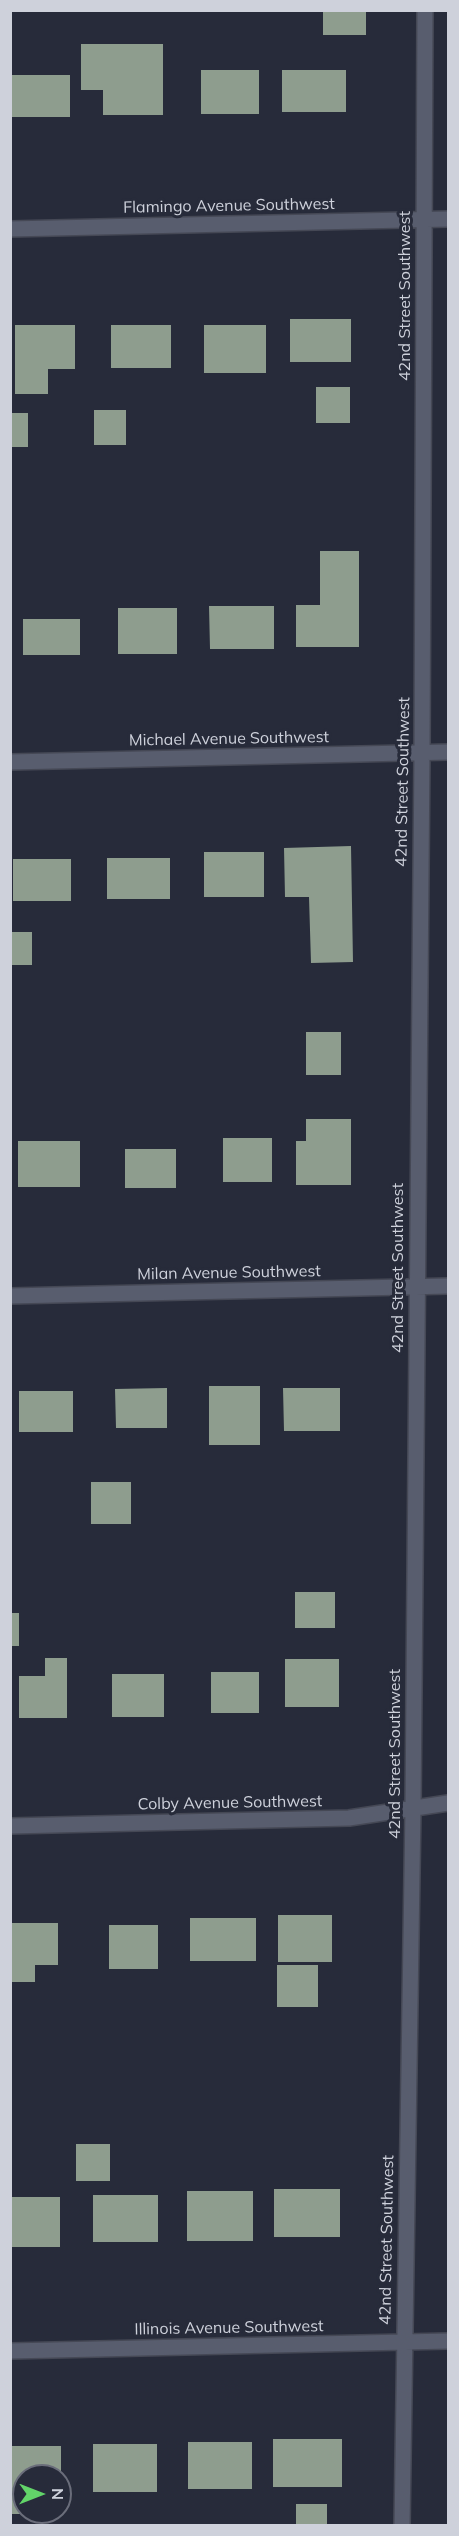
<!DOCTYPE html>
<style>
body{margin:0}
#map{position:relative;width:459px;height:2536px;overflow:hidden;background:#272b3a;font-family:Mulish,sans-serif}
canvas{display:block}
.frame{position:absolute;inset:0;border:12px solid #ced1db;pointer-events:none}
.north{position:absolute;left:12px;top:2464px;width:60px;height:60px;box-sizing:border-box;background:#272b3a;border:2px solid #6a6d7a;border-radius:50%;rotate:90deg;font-size:16px;font-weight:700;line-height:24px;text-align:center;color:#ced1db}
.north::after{content:'';display:block;margin:auto;width:21px;height:27px;background:#62d469;clip-path:polygon(50% 0,100% 100%,50% 72%,0 100%)}
</style>
<div id="map">
<canvas width="459" height="2536"></canvas>
<div class="frame"></div>
<div class="north">N</div>
</div>
<script>
const g = document.querySelector('canvas').getContext('2d');
g.lineJoin = 'round';
function paint(path, color) { g.fillStyle = color; g.fill(path, 'evenodd'); }
const shape = rows => new Path2D(rows.map(r => 'M' + r).join(''));
function stroke(path, color, width, dash) { g.strokeStyle = color; g.lineWidth = width; g.lineCap = dash ? 'butt' : 'round'; g.setLineDash(dash || []); g.stroke(path); }
function write(font, color, halo, rows, align = 'center') {
  g.font = font + ' Mulish,sans-serif'; g.lineWidth = 6; g.setLineDash([]); g.textBaseline = 'middle'; g.strokeStyle = halo; g.fillStyle = color; for (const [text, x, y, turn = 0] of rows) {
    g.save(); g.translate(x, y); g.rotate((+turn || 0) * Math.PI / 180); g.textAlign = isNaN(turn) ? turn : align; if (halo) g.strokeText(text, 0, 0); g.fillText(text, 0, 0); g.restore();
  }
}
paint(shape([
 [323,10,366,10,366,35,323,35],
 [81,44,163,44,163,115,103,115,103,90,81,90],
 [201,70,259,70,259,114,201,114],
 [282,70,346,70,346,112,282,112],
 [10,75,70,75,70,117,10,117],
 [290,319,351,319,351,362,290,362],
 [15,325,75,325,75,369,48,369,48,394,15,394],
 [111,325,171,325,171,368,111,368],
 [204,325,266,325,266,373,204,373],
 [316,387,350,387,350,423,316,423],
 [94,410,126,410,126,445,94,445],
 [10,413,28,413,28,447,10,447],
 [320,551,359,551,359,647,296,647,296,605,320,605],
 [209,606,274,606,274,649,210,649],
 [118,608,177,608,177,654,118,654],
 [23,619,80,619,80,655,23,655],
 [351,846,353,962,311,963,309,897,285,897,284,848],
 [204,852,264,852,264,897,204,897],
 [107,858,170,858,170,899,107,899],
 [13,859,71,859,71,901,13,901],
 [10,932,32,932,32,965,10,965],
 [306,1032,341,1032,341,1075,306,1075],
 [306,1119,351,1119,351,1185,296,1185,296,1141,306,1141],
 [223,1138,272,1138,272,1182,223,1182],
 [18,1141,80,1141,80,1187,18,1187],
 [125,1149,176,1149,176,1188,125,1188],
 [209,1386,260,1386,260,1445,209,1445],
 [167,1388,167,1428,116,1428,115,1389],
 [283,1388,340,1388,340,1431,284,1431],
 [19,1391,73,1391,73,1432,19,1432],
 [91,1482,131,1482,131,1524,91,1524],
 [295,1592,335,1592,335,1628,295,1628],
 [10,1613,19,1613,19,1646,10,1646],
 [45,1658,67,1658,67,1718,19,1718,19,1676,45,1676],
 [285,1659,339,1659,339,1707,285,1707],
 [211,1672,259,1672,259,1713,211,1713],
 [112,1674,164,1674,164,1717,112,1717],
 [278,1915,332,1915,332,1962,278,1962],
 [190,1918,256,1918,256,1961,190,1961],
 [11,1923,58,1923,58,1965,35,1965,35,1982,11,1982],
 [109,1925,158,1925,158,1969,109,1969],
 [277,1965,318,1965,318,2007,277,2007],
 [76,2144,110,2144,110,2181,76,2181],
 [274,2189,340,2189,340,2237,274,2237],
 [187,2191,253,2191,253,2241,187,2241],
 [93,2195,158,2195,158,2242,93,2242],
 [10,2197,60,2197,60,2247,10,2247],
 [273,2439,342,2439,342,2487,273,2487],
 [188,2442,252,2442,252,2489,188,2489],
 [93,2444,157,2444,157,2492,93,2492],
 [10,2446,61,2446,61,2476,24,2476,24,2514,10,2514],
 [296,2504,327,2504,327,2526,296,2526]
]), '#8e9d8e');
const street = shape([
 [10,229,448,219],
 [10,762,448,752],
 [10,1296,448,1286],
 [10,1826,349,1818,448,1803],
 [10,2351,448,2341],
 [402,2526,413,1808,422,753,425,10]
]);
stroke(street, '#454855', 18);
stroke(street, '#585d6e', 15);
write('16px', '#ced1db', '#272b3a', [
 ["Flamingo Avenue Southwest",229,206,-1],
 ["42nd Street Southwest",405,296,-90],
 ["Michael Avenue Southwest",229,739,-1],
 ["42nd Street Southwest",403,782,-89],
 ["42nd Street Southwest",398,1268,-90],
 ["Milan Avenue Southwest",229,1273,-1],
 ["42nd Street Southwest",395,1754,-90],
 ["Colby Avenue Southwest",230,1803,-1],
 ["42nd Street Southwest",387,2240,-89],
 ["Illinois Avenue Southwest",229,2328,-1]
]);
</script>
